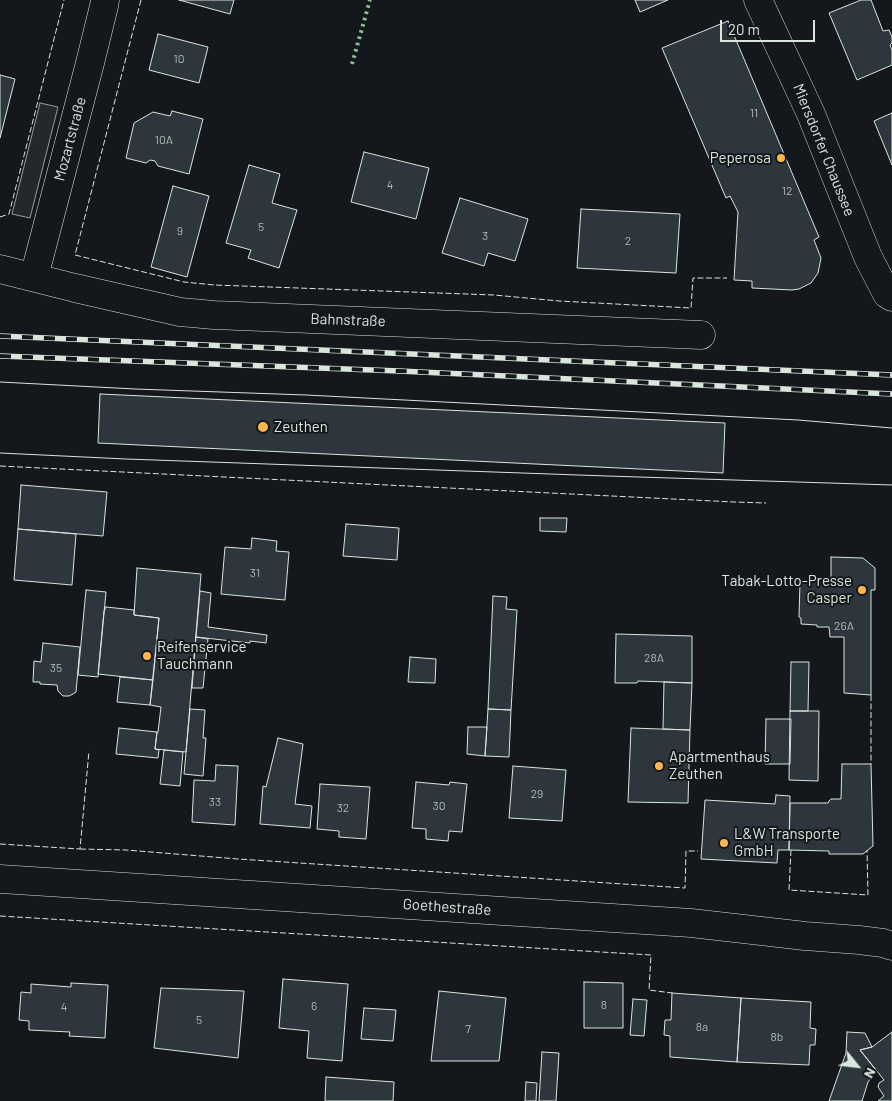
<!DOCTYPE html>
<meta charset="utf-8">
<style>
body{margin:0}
#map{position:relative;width:892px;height:1101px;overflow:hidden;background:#14181c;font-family:Barlow,sans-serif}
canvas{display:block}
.north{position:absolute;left:832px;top:1041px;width:50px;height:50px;-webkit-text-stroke:4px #14181c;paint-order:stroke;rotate:119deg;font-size:14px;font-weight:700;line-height:20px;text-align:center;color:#d8e6dc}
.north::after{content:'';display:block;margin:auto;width:18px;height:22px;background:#d8e6dc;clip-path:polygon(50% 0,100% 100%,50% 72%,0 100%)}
.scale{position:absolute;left:720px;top:20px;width:95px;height:22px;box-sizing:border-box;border:2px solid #d8e6dc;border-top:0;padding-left:6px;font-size:15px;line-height:18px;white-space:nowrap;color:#d8e6dc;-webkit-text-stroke:4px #14181c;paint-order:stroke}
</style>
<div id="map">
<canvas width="892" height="1101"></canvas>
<div class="north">N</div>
<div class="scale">20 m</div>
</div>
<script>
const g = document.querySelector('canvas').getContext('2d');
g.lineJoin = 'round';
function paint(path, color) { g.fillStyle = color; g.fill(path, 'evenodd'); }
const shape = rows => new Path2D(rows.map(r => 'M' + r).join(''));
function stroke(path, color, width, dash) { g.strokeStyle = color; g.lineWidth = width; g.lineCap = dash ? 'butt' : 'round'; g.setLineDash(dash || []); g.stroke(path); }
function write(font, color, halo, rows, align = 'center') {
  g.font = font + ' Barlow,sans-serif'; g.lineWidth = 4; g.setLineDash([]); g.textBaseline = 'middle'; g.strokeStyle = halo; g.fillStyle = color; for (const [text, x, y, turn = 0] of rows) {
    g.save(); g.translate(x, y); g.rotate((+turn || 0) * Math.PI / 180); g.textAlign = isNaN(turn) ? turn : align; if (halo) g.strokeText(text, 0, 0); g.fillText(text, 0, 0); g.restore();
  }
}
const parking = shape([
 [40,103,58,107,30,218,12,214,40,103]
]);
paint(parking, '#24282b');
stroke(parking, '#939e99', 1);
const building = shape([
 [179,0,234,0,230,14,179,0],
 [635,0,668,0,640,12,635,0],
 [861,0,871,0,883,31,889,30,892,37,892,43,890,45,892,50,892,65,857,80,829,13,861,0],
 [728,21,819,237,814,240,821,258,818,273,811,283,799,289,792,290,752,288,752,281,734,280,738,212,730,196,726,198,662,48,728,21],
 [158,34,208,47,199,83,149,70,158,34],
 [0,75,15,79,0,138,0,75],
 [172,111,203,119,189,174,158,166,155,161,150,160,146,163,126,158,134,123,153,112,170,116,172,111],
 [892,113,892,165,874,121,892,113],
 [364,152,429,168,416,219,351,202,364,152],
 [249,165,280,174,272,203,297,210,279,268,248,258,251,250,226,243,249,165],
 [173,186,209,196,187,277,151,267,173,186],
 [460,198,528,219,515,261,488,253,484,266,442,253,460,198],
 [581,209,680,214,676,273,577,268,581,209],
 [100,394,725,423,723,473,98,443,100,394],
 [21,485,107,492,103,536,18,529,21,485],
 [540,518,567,518,566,532,540,531,540,518],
 [346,524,399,528,397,560,343,556,346,524],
 [18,529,76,534,72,585,14,580,18,529],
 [252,538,277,541,276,551,289,552,285,600,221,594,225,547,251,549,252,538],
 [831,557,863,558,875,568,875,590,871,590,871,695,844,693,844,637,830,637,829,627,817,627,817,625,801,624,801,618,799,617,800,582,831,578,831,557],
 [137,568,201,574,186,752,155,749,157,732,158,732,161,707,150,705,159,618,134,615,137,568],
 [86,590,106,592,98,677,78,675,86,590],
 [200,591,211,593,208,627,267,635,266,643,250,641,250,643,196,637,200,591],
 [493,596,507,597,506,609,517,610,511,710,488,709,493,596],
 [106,607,134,610,134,615,159,618,153,680,98,674,104,611,106,607],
 [616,634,692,636,692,683,638,681,637,683,615,683,616,634],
 [196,637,208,639,203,688,192,688,196,637],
 [43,643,80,647,76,692,73,694,69,696,63,696,58,691,57,685,40,684,40,682,33,682,34,661,41,662,43,643],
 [410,657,436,659,435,683,408,682,410,657],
 [791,662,809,662,808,711,790,711,791,662],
 [120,677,153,680,150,705,117,702,120,677],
 [664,682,692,683,690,730,663,729,664,682],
 [190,709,205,710,203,738,206,738,203,776,184,774,190,709],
 [488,709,511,710,509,757,485,756,488,709],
 [790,711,819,711,818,781,789,780,790,711],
 [766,719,791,719,790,764,765,764,766,719],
 [468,727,487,727,485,756,467,754,468,727],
 [119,728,157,732,155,749,159,750,158,758,116,754,119,728],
 [631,728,690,730,688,803,628,802,631,728],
 [278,738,303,744,295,804,312,806,310,828,260,824,263,786,266,787,278,738],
 [164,750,183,752,180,786,160,784,164,750],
 [842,764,871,764,873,846,863,854,829,854,829,851,789,850,790,803,828,803,829,801,831,799,841,799,842,764],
 [216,765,238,766,235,825,192,822,194,780,215,781,216,765],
 [513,766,566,770,562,821,509,818,513,766],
 [416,782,449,785,450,782,467,784,462,832,449,831,448,841,426,839,426,829,412,828,416,782],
 [320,784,370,787,366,839,339,837,339,831,317,829,320,784],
 [776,795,790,796,789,850,778,850,777,863,701,859,705,800,775,804,776,795],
 [283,979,348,984,342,1061,307,1058,309,1031,279,1028,283,979],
 [584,982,623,983,623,1028,584,1028,584,982],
 [71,983,108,985,105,1038,69,1036,70,1032,29,1030,29,1021,19,1020,21,992,31,993,31,984,71,987,71,983],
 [161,988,244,991,238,1058,154,1048,161,988],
 [439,991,506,998,499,1061,431,1061,439,991],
 [672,993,741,998,737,1062,670,1057,670,1036,664,1035,665,1020,671,1020,672,993],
 [741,998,811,1002,810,1028,816,1029,815,1045,810,1045,809,1065,737,1062,741,998],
 [633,999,647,1000,644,1036,630,1035,633,999],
 [364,1008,396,1010,393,1041,361,1039,364,1008],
 [847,1032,865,1033,872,1047,860,1050,876,1070,868,1082,862,1101,829,1101,846,1053,847,1032],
 [892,1032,892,1101,878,1101,884,1096,878,1087,879,1083,884,1080,860,1050,872,1047,892,1032],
 [542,1052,559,1053,556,1101,539,1101,542,1052],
 [326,1077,394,1082,393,1101,325,1101,326,1077],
 [526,1082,537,1083,536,1101,525,1101,526,1082]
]);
paint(building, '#2c363c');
stroke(building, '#d8e6dc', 1);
const street = shape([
 [758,0,811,114,868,257,887,294,892,297],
 [0,269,75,288,180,312,214,315,701,335],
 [34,277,90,63,104,6,105,0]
]);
const secondary = shape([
 [0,879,691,923,805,936,859,940,883,943,892,946]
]);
stroke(street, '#d8e6dc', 29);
stroke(secondary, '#d8e6dc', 29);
stroke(street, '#14181c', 28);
stroke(secondary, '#14181c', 28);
stroke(shape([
 [0,382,135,389,306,395,798,420,892,428],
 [0,453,126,459,607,476,892,485]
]), '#d8e6dc', 1);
const rail = shape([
 [0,336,892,375],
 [0,356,399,371,892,394]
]);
stroke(rail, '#d8e6dc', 5.5);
stroke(rail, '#14181c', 4, [11]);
stroke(shape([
 [352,64,370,0]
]), '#8ac095', 4, [2.5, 4]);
stroke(shape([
 [141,0,75,255,184,282,214,285,494,295,559,301,691,308,693,278,727,278],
 [0,217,9,214,64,0],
 [0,466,734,502,766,503],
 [871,695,871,764],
 [0,844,80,849,89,751],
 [80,849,126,850,238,859,685,888,686,851,698,851],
 [791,850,789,890,868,895,867,850],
 [0,916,651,955,649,990,672,993]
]), '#d8e6dc', 1, [6, 2.5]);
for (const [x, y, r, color] of [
 [781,158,5,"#ffb74d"],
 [263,427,6,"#ffb74d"],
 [862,590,5,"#ffb74d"],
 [147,656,5,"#ffb74d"],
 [659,766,5,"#ffb74d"],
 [724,843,5,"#ffb74d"]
]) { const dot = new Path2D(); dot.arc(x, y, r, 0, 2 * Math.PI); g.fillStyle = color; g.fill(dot); stroke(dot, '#14181c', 2); }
write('12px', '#adbab4', null, [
 ["10",179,59],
 ["11",754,113],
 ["10A",164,140],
 ["4",390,185],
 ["12",787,191],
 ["5",261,227],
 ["9",180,231],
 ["3",485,236],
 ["2",628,241],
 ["31",255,573],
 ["26A",844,626],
 ["28A",654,658],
 ["35",56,668],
 ["29",537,794],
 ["33",215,802],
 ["30",439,806],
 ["32",343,808],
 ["8",604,1005],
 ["6",314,1006],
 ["4",64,1007],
 ["5",199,1020],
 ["8a",702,1027],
 ["7",468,1029],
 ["8b",777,1037]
]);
write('15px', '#d8e6dc', '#14181c', [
 ["Mozartstraße",70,139,-75],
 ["Miersdorfer Chaussee",824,150,68],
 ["Bahnstraße",348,320,2],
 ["Goethestraße",447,907,4]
]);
write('15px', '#d8e6dc', '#14181c', [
 ["Peperosa",771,158,"right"],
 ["Zeuthen",274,427],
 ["Tabak-Lotto-Presse",852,581,"right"],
 ["Casper",852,598,"right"],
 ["Reifenservice",157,647],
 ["Tauchmann",157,664],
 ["Apartmenthaus",669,757],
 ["Zeuthen",669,774],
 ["L&W Transporte",734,834],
 ["GmbH",734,851]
], 'left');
</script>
